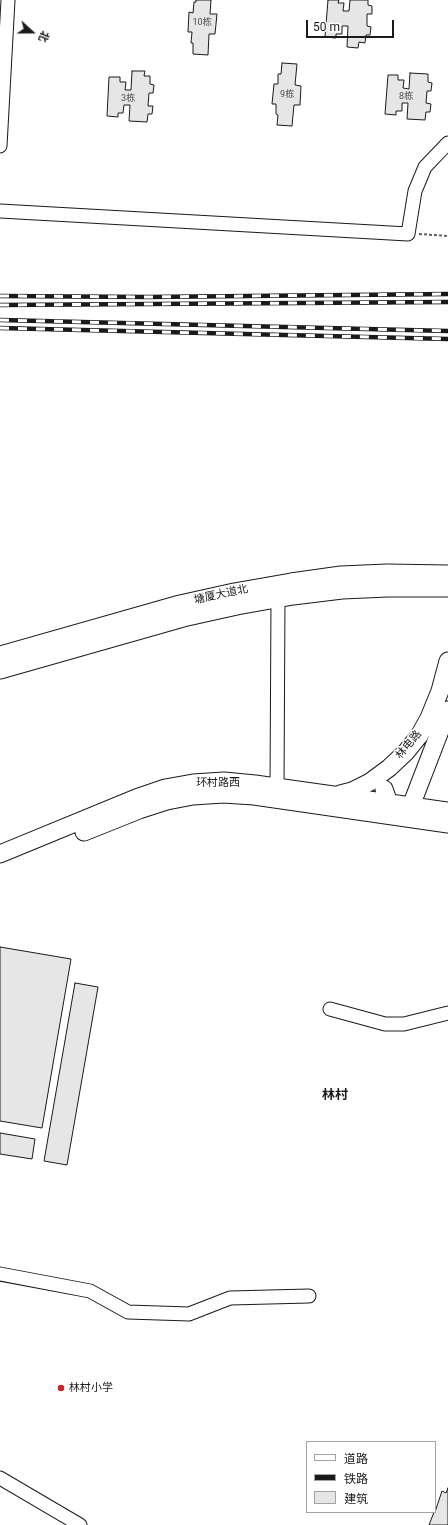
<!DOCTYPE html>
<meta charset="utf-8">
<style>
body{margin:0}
#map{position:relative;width:448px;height:1525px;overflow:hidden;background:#fff;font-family:Roboto,"Noto Sans SC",sans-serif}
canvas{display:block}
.legend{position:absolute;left:306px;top:1441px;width:130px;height:72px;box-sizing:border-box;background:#fff;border:1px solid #a3a3a3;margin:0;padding:5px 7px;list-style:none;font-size:12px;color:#1a1a1a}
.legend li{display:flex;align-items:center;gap:8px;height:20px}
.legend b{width:20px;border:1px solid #a3a3a3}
.north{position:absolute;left:12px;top:12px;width:40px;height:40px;-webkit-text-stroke:3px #fff;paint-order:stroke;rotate:111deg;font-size:11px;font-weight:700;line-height:16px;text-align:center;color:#1a1a1a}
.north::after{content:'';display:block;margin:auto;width:14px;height:18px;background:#1a1a1a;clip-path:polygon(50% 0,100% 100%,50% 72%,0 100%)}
.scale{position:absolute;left:306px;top:20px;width:88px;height:18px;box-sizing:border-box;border:2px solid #1a1a1a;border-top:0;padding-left:5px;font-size:12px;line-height:14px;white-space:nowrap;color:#1a1a1a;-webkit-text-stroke:3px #fff;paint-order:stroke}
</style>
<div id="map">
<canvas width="448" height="1525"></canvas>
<ul class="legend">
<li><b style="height:5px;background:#fff"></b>道路</li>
<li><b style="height:5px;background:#1a1a1a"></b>铁路</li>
<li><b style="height:11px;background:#e6e6e6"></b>建筑</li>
</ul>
<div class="north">北</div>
<div class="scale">50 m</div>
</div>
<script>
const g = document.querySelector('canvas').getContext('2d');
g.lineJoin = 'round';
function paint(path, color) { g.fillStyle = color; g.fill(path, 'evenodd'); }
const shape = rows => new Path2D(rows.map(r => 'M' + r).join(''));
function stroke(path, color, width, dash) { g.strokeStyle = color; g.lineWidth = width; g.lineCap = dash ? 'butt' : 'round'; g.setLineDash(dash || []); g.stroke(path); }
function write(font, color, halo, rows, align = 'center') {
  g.font = font + ' Roboto,"Noto Sans SC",sans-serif'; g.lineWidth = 3; g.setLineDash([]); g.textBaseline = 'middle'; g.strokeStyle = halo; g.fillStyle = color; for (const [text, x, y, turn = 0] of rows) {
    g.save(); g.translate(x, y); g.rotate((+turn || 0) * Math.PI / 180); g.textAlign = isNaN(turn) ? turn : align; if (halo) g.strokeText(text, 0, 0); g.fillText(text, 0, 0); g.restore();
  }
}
const building = shape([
 [196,0,211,0,210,14,217,14,215,34,209,34,208,55,193,54,193,43,191,43,192,32,188,32,189,12,193,13,194,2,196,2,196,0],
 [328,0,339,0,338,3,344,3,343,11,349,11,350,0,368,0,368,5,372,6,372,14,367,14,367,26,371,27,370,35,366,35,365,43,359,42,358,48,347,47,348,26,342,26,342,34,336,34,336,38,325,37,328,0],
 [282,63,297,64,295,85,301,86,300,105,294,105,292,126,277,125,278,115,276,114,276,104,272,104,274,84,278,84,278,74,281,74,282,63],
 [132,71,145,71,144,76,150,76,150,84,154,85,153,93,149,93,148,106,153,106,152,114,148,114,147,122,129,121,130,105,124,105,123,113,118,113,118,117,107,116,109,77,120,77,120,82,126,82,125,90,131,90,132,71],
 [410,73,428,74,428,82,432,83,431,91,427,91,426,103,431,104,430,112,426,112,425,120,407,119,408,103,402,103,402,111,396,111,396,115,385,114,388,75,398,75,398,80,404,80,403,88,409,89,410,73],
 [0,947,71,959,42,1128,0,1121,0,947],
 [75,983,98,987,67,1165,44,1161,75,983],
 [0,1133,35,1139,32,1159,0,1154,0,1133],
 [448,1488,448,1525,429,1525,434,1512,435,1512,442,1491,446,1493,448,1488]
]);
paint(building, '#e6e6e6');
stroke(building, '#1a1a1a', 1);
const minor = shape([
 [0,146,8,0],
 [0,211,408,234,415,191,425,167,448,143],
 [277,787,278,598],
 [330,1009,385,1024,404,1024,448,1013],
 [0,1274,90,1291,128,1312,189,1314,230,1298,309,1296],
 [0,1478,80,1525]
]);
const major = shape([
 [0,655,180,604,234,592,291,582,341,575,387,573,448,574],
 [0,670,183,618,237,606,293,596,342,590,388,588,448,588],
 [384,789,389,803,399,817,411,806,448,710],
 [340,794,352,791,370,782,389,768,406,752,419,736,429,718,440,691,448,661],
 [84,832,139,810,167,801,193,796,223,794,254,796,448,824],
 [0,854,136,798,165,788,193,783,224,781,255,784,448,811]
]);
stroke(minor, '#1a1a1a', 15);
stroke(major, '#1a1a1a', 19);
stroke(shape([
 [419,234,448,236]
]), '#5f5f5f', 2, [3, 2]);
stroke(minor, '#fff', 13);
stroke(major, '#fff', 17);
const rail = shape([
 [0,296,147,297,448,294],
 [0,305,448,302],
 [0,320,448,331],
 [0,328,448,339]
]);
stroke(rail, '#1a1a1a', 4.5);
stroke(rail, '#fff', 3, [9]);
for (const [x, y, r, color] of [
 [61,1388,4,"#c62828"]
]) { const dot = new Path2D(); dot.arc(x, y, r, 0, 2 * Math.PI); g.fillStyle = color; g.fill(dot); stroke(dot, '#fff', 1.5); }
write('9px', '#4d4d4d', null, [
 ["10栋",202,23],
 ["9栋",287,95],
 ["8栋",406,97],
 ["3栋",128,99]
]);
write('11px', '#1a1a1a', '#fff', [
 ["塘厦大道北",221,595,-12],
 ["林电路",409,745,-50],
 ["环村路西",218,783]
]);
write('11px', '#1a1a1a', '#fff', [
 ["林村小学",69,1388]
], 'left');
write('bold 13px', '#1a1a1a', '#fff', [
 ["林村",335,1096]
]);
</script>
